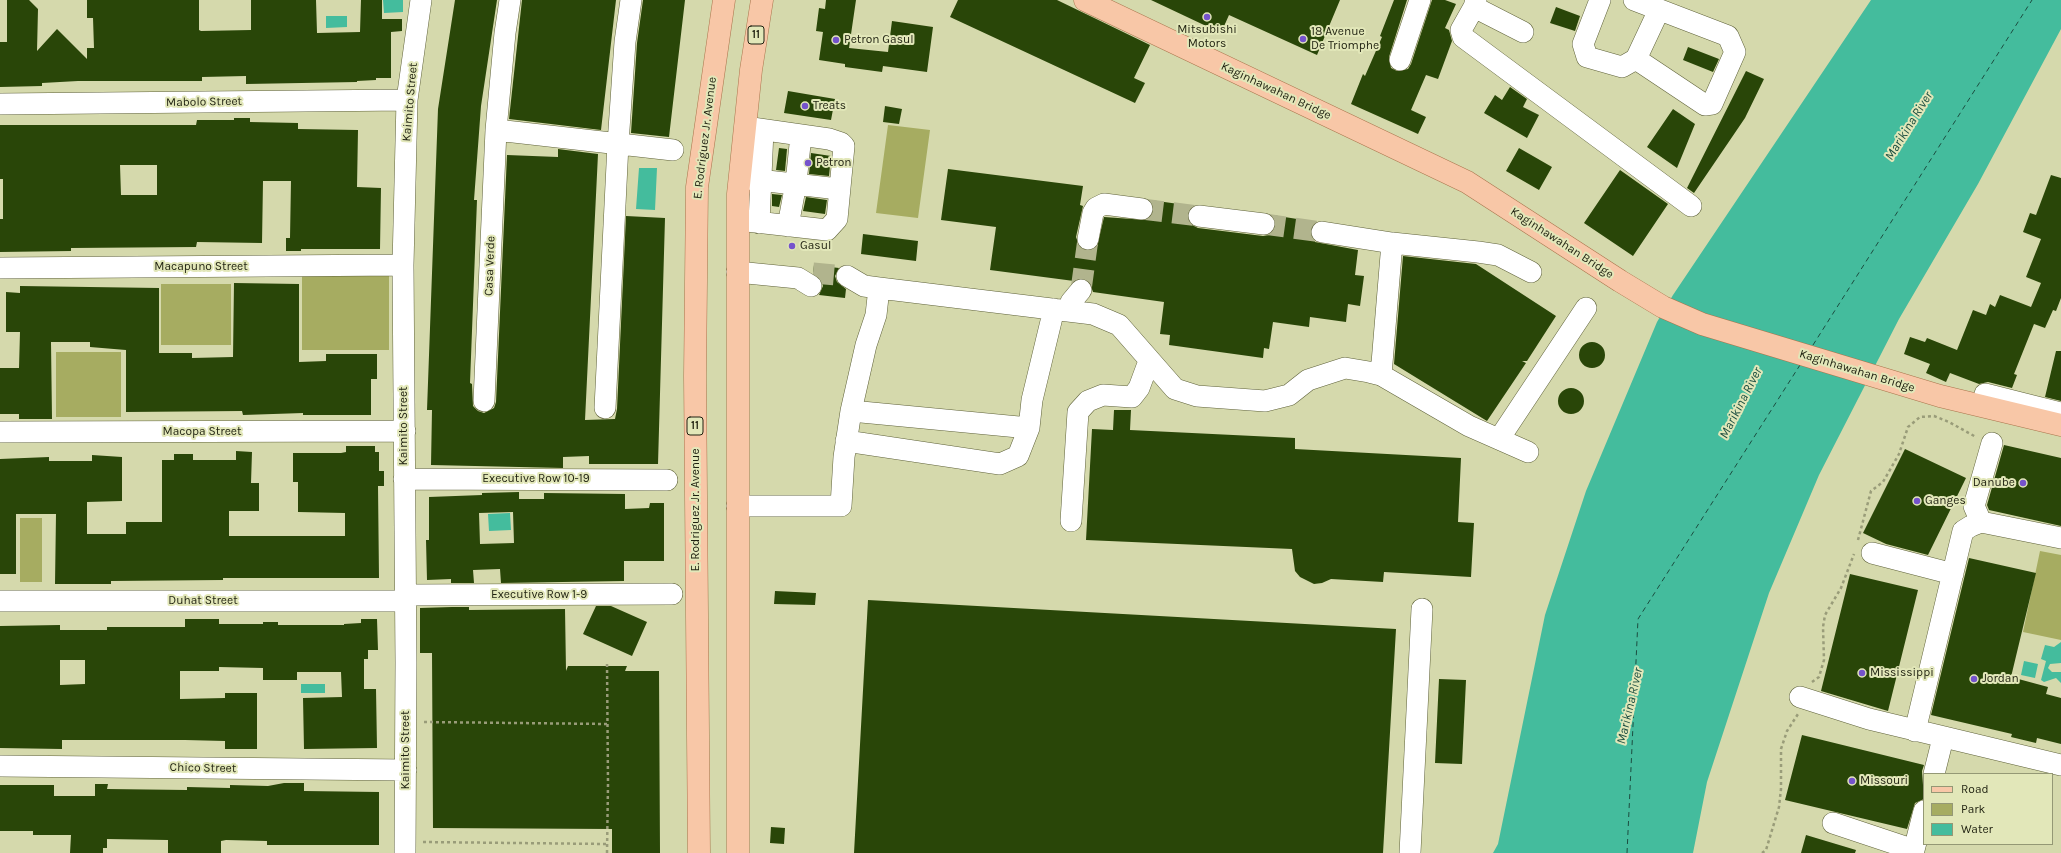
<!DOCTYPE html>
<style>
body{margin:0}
#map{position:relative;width:2061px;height:853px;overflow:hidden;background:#d5d9ac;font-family:Karla,sans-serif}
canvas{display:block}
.legend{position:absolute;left:1923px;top:773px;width:130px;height:72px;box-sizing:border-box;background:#e2e7b9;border:1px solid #949875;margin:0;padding:5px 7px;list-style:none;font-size:12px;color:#1f2110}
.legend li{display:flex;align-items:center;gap:8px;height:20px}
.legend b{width:20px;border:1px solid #949875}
</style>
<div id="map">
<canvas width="2061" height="853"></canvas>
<ul class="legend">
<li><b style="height:5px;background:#f8c7a7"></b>Road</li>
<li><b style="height:11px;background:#a6ac61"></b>Park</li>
<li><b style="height:11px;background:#44bc9d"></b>Water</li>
</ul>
</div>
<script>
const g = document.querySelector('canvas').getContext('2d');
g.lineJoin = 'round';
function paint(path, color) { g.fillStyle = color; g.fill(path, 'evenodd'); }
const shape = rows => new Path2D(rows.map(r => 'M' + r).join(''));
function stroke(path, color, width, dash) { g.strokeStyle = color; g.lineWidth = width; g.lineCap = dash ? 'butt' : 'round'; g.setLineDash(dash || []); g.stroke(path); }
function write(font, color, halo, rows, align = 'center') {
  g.font = font + ' Karla,sans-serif'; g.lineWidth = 4; g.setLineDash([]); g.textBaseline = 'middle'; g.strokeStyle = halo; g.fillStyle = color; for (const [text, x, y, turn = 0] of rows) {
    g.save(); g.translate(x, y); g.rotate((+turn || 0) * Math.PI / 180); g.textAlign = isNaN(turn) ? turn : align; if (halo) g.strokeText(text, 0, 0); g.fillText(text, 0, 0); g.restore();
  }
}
paint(shape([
 [888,125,930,130,918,218,876,213],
 [302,274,389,274,389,350,302,350],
 [161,284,231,284,231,345,161,345],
 [56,352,121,352,121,417,56,417],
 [20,518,42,518,42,582,20,582],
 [2040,551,2061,555,2061,640,2023,632]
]), '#a6ac61');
paint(shape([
 [383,0,403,0,403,12,384,13],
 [1871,0,2061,0,2061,29,1978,184,1899,319,1819,475,1769,593,1707,782,1693,853,1493,853,1498,844,1545,615,1586,491,1657,322,1673,295],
 [326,16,347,16,347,27,326,28],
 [639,168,657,168,655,210,636,209],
 [510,513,511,530,489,531,488,514],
 [2061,642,2061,663,2050,664,2048,668,2052,672,2061,672,2061,683,2056,678,2044,682,2041,680,2046,661,2041,659,2045,645,2054,647],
 [2024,661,2038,664,2035,678,2021,675],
 [301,684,325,684,325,693,301,693]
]), '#44bc9d');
stroke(shape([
 [1813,345,2032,0],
 [1627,853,1638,619,1800,365]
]), '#1b4d40', 1, [5, 4]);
paint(shape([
 [7,0,29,0,38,9,37,51,57,29,87,59,87,48,94,48,93,18,87,18,87,0,199,0,199,30,201,31,251,30,251,0,316,0,317,33,360,32,361,0,382,0,382,19,402,19,402,31,391,32,391,78,376,78,376,80,357,81,357,82,246,84,246,76,202,77,202,81,78,81,42,83,42,86,0,87,0,42,7,42],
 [455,0,497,0,481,106,474,200,477,200,470,383,472,384,473,406,478,411,484,413,494,408,496,402,507,155,558,157,558,149,598,154,585,420,615,419,617,409,626,216,665,218,658,464,589,464,589,456,563,457,563,468,431,465,432,410,427,410,438,109],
 [522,0,616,0,601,130,509,119],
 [643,0,685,0,669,137,631,133,637,43],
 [826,0,856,0,849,48,888,52,892,21,933,27,927,72,883,66,882,72,845,67,845,64,819,60,823,32,816,31,819,8,825,9],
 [958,0,1057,0,1150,45,1134,78,1145,83,1135,103,950,17],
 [1151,0,1340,0,1317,55,1229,15,1221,33],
 [1394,0,1407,0,1389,57,1391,68,1397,71,1408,69,1411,64,1432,0,1445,0,1456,4,1445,28,1449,30,1452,41,1438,79,1426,75,1411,110,1426,117,1418,134,1351,104,1363,74,1365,76,1382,37,1380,36],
 [1556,7,1580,16,1575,31,1550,23],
 [1688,47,1719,59,1713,72,1683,60],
 [1746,71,1764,79,1745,118,1694,193,1687,188],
 [1510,87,1527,99,1523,107,1539,115,1527,138,1484,113,1495,95,1502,100],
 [788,91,835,99,831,120,784,113],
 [885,106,902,109,899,124,883,122],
 [1673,109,1695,124,1677,168,1647,147],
 [234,118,250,118,250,122,298,123,298,129,358,130,357,187,381,188,380,249,301,249,301,251,286,251,286,238,290,238,291,181,263,181,262,243,197,242,196,247,71,248,71,251,0,252,0,219,3,219,3,179,0,179,0,125,196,125,197,120,234,120],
 [120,165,157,165,157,195,121,195],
 [779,148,787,149,785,171,776,170],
 [1519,148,1552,167,1539,190,1506,171],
 [811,153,831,156,829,176,809,174],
 [948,169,1083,186,1080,205,1083,206,1076,237,1080,248,1086,251,1092,250,1097,247,1104,217,1146,220,1151,217,1154,211,1153,205,1150,200,1193,206,1187,214,1188,220,1192,225,1198,228,1263,236,1269,235,1274,231,1276,225,1272,215,1316,222,1310,231,1311,237,1315,242,1358,250,1355,275,1364,276,1360,306,1348,304,1346,322,1310,317,1309,327,1273,322,1269,349,1264,348,1263,358,1169,345,1170,335,1160,334,1164,302,1093,292,1089,281,1083,278,1074,281,990,270,996,227,941,220],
 [1620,170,1668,204,1633,256,1584,223],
 [2051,175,2061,178,2061,298,2056,311,2053,310,2045,328,2034,324,2014,374,2017,375,2012,388,1988,382,1979,384,1950,373,1946,382,1926,373,1930,364,1904,354,1910,337,1925,342,1927,338,1957,350,1973,310,1986,315,1990,304,1995,307,2000,295,2031,307,2041,283,2026,277,2041,239,2023,232,2030,213,2036,215],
 [772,194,782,195,779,207,772,206],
 [806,197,827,200,825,214,803,211],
 [863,234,918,241,916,261,861,254],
 [1403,256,1476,264,1556,316,1527,361,1522,361,1526,363,1487,421,1394,364],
 [814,265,839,268,835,276,837,282,846,289,845,298,819,295,823,286,821,280,813,273],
 [234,283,299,284,299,362,326,361,326,354,377,354,377,379,371,379,371,415,303,415,303,413,243,415,242,411,126,412,126,350,90,347,90,342,51,342,52,419,19,419,19,414,0,414,0,368,19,368,20,332,6,332,6,292,20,293,20,286,159,288,159,353,192,353,192,358,233,357],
 '1579 355a13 13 0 1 1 26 0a13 13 0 1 1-26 0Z',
 [2056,351,2061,351,2061,401,2045,397],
 '1558 401a13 13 0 1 1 26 0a13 13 0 1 1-26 0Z',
 [1114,410,1131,410,1130,430,1295,438,1295,449,1461,458,1458,522,1474,523,1471,577,1384,572,1383,582,1331,579,1322,583,1314,584,1300,577,1295,571,1292,549,1086,540,1092,429,1113,430],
 [2004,445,2061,458,2061,526,1989,510,1987,505],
 [346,446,375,446,375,452,379,452,379,471,384,471,384,486,378,486,379,578,223,578,223,580,111,581,111,584,55,584,56,514,16,514,16,574,0,574,0,459,49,457,49,461,92,461,92,455,122,457,122,501,87,502,87,534,126,534,126,522,162,522,162,460,174,460,174,454,193,454,193,460,236,460,236,451,252,452,251,483,259,483,259,511,229,511,229,536,345,536,345,513,298,512,298,482,293,482,293,453,341,453,346,452],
 [1905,449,1966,478,1928,555,1886,544,1863,533],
 [519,492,519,499,544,499,544,493,625,494,625,509,649,508,650,503,664,503,664,561,624,561,624,581,501,583,500,569,473,570,474,583,451,583,451,579,427,580,426,540,429,540,429,497,482,495,482,493],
 [513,512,514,543,480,544,479,513],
 [1969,558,2036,573,2011,677,2048,687,2046,694,2061,698,2061,744,2037,738,2036,743,2011,737,2012,734,1931,715],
 [1850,574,1918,590,1888,711,1821,691],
 [775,591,816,593,815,605,774,604],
 [868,600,1396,629,1383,853,854,853],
 [596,606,611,606,647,622,632,656,583,634],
 [452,607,469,607,469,610,565,609,566,671,568,666,627,666,625,671,659,671,660,853,612,853,612,829,433,828,432,653,420,653,420,608],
 [185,619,219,619,219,624,263,624,263,622,278,622,278,625,344,625,344,624,361,623,361,619,377,619,378,650,368,650,368,659,364,659,364,689,376,689,377,748,304,749,303,698,342,697,341,672,297,672,297,680,263,680,263,668,219,667,219,671,180,671,180,699,225,698,225,693,257,693,257,749,225,749,225,741,185,740,62,740,62,749,0,748,0,626,60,625,60,630,107,630,107,627,185,627],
 [60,660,85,660,85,684,60,685],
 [1439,679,1466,680,1462,764,1435,763],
 [1802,735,1924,765,1922,771,1924,799,1915,803,1907,829,1785,800],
 [284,783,304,783,304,791,379,792,379,845,267,845,267,841,226,840,221,841,221,853,168,853,168,840,107,839,107,848,103,848,103,853,70,853,71,835,33,835,33,831,0,831,0,785,54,785,54,796,95,796,95,784,108,784,107,789,187,790,187,787,230,788,230,785,268,786],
 [771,827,785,828,784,844,770,843],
 [1806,835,1856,850,1855,853,1801,853]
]), '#294608');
stroke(shape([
 [1142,209,1199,216],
 [1264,224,1322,232],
 [813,273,847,276],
 [1081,290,1088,239]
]), '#b1b48d', 21, [21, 10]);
const minor = shape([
 [1476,0,1474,7,1523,32],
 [1600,0,1583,44,1587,57,1622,67,1636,59,1659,10],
 [1634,0,1728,36,1735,52,1712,104,1705,105,1636,59],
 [1474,7,1461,30,1463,37,1691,206],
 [1400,60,1420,0],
 [0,104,407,100],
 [496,130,673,150],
 [740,178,839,189],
 [1199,216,1264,224],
 [738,220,827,230,837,219,844,146,841,143,829,139,745,127],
 [759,223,763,130],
 [788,226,796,183,801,135],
 [1322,232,1392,243,1478,252,1498,255,1531,272],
 [1088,239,1093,213,1096,208,1104,204,1142,209],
 [0,268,403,265],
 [737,272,798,278,811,286],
 [847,276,864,286,879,288,1068,311,1071,302,1081,290],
 [1068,311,1093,314,1119,325,1175,389,1197,396,1265,401,1289,395,1308,380,1345,368,1369,372,1381,375,1469,426,1528,452],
 [1381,375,1392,243],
 [1985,394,2061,413],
 [484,401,496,130,505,33,510,0],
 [605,408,618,144,625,42,631,0],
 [851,411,1029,428,1032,400,1054,309],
 [0,432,405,431],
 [1499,439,1586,308],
 [846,441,1000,464,1018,456,1029,428],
 [404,479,667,480],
 [737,506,841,506,844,457,851,411,866,345,876,315,879,288],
 [1071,521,1078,412,1088,401,1103,395,1132,397,1139,388,1149,361],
 [1981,522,1974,506,1992,443],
 [1872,553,1953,574],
 [405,595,672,594],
 [0,601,405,601],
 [1800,697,1869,719,2061,765],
 [1915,731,1963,531,1971,526,1981,522,2061,538],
 [0,766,406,770],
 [1934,774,1943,738],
 [1833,823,1914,850],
 [405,853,406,662,403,265,407,100,421,0],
 [1410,853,1422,609],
 [1911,853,1914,850,1924,811]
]);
const major = shape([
 [1085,0,1467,182,1620,281,1663,307,1702,324,1940,396,2061,425],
 [699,853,695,376,697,187,724,0],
 [738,853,738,194,751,70,762,0]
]);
stroke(minor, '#5f623a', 22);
stroke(major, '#a9744c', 23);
stroke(shape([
 [1858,540,1871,491,1883,482,1899,454,1908,427,1920,417,1934,416,1949,422,1976,437],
 [1812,682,1819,677,1824,660,1823,627,1825,615,1841,588,1854,554],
 [424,722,607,724],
 [423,842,607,844],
 [607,853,608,784,607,662],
 [1762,853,1766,850,1779,807,1781,789,1781,749,1787,731,1798,714]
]), '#999c79', 2.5, [3, 3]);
stroke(minor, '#fff', 21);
stroke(major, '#f8c7a7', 22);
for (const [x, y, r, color] of [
 [1207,17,4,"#7553cc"],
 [1303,39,4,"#7553cc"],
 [836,40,4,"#7553cc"],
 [805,106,4,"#7553cc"],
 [808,163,4,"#7553cc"],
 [792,246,4,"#7553cc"],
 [2023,483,4,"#7553cc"],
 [1917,501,4,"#7553cc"],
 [1862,673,4,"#7553cc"],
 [1974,679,4,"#7553cc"],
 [1852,781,4,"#7553cc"]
]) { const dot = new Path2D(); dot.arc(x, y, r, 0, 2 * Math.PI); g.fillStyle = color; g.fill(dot); stroke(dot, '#e2e7b9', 1.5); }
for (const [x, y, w] of [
 [756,35,16],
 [695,426,16]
]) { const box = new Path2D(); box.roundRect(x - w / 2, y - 9, w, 18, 3); g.fillStyle = '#e2e7b9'; g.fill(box); stroke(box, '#1f2110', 1); }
write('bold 11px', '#1f2110', null, [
 ["11",756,35],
 ["11",695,426]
]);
write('12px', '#1f2110', '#e2e7b9', [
 ["Mitsubishi",1207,30,"center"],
 ["Motors",1207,44,"center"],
 ["18 Avenue",1311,32],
 ["De Triomphe",1311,46],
 ["Petron Gasul",844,40],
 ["Treats",813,106],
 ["Petron",816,163],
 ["Gasul",800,246],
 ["Danube",2015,483,"right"],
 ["Ganges",1925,501],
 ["Mississippi",1870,673],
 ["Jordan",1982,679],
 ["Missouri",1860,781]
], 'left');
write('12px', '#1f2110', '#e2e7b9', [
 ["Kaginhawahan Bridge",1276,91,25],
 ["Mabolo Street",204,102,-1],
 ["Kaimito Street",410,102,-85],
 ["E. Rodriguez Jr. Avenue",705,138,-83],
 ["Kaginhawahan Bridge",1562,243,33],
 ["Casa Verde",490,266,-88],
 ["Macapuno Street",201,267],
 ["Kaginhawahan Bridge",1857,371,17],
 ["Kaimito Street",404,426,-90],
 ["Macopa Street",202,432],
 ["Executive Row 10-19",536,479],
 ["E. Rodriguez Jr. Avenue",696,510,-90],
 ["Executive Row 1-9",539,595],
 ["Duhat Street",203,601],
 ["Kaimito Street",406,750,-90],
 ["Chico Street",203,768,1]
]);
write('italic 13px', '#1b4d40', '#e2e7b9', [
 ["Marikina River",1909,126,-58],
 ["Marikina River",1741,403,-63],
 ["Marikina River",1630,706,-77]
]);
</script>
